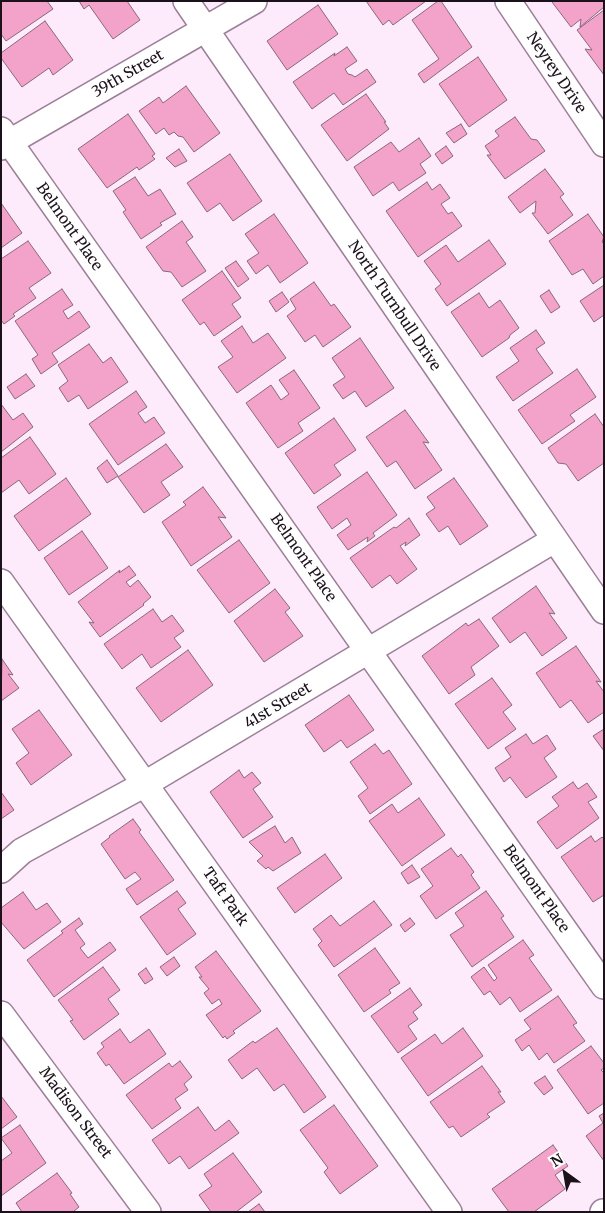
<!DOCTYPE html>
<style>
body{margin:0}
#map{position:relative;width:605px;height:1213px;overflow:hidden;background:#fdeafa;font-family:Merriweather,serif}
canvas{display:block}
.frame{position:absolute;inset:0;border:2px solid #1b111a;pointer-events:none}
.north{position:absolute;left:540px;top:1148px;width:50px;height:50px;-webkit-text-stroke:4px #fefefe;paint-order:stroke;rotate:328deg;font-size:14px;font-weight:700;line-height:20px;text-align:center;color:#1b111a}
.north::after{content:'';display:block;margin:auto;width:18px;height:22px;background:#1b111a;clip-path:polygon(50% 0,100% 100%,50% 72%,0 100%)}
</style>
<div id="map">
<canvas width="605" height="1213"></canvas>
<div class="frame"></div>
<div class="north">N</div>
</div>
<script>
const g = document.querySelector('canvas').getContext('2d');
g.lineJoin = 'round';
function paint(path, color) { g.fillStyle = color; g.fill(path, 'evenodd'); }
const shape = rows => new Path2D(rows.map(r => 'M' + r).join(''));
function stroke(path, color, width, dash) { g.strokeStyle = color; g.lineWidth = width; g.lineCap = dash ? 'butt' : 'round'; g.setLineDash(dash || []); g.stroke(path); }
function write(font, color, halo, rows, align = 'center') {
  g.font = font + ' Merriweather,serif'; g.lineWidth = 4; g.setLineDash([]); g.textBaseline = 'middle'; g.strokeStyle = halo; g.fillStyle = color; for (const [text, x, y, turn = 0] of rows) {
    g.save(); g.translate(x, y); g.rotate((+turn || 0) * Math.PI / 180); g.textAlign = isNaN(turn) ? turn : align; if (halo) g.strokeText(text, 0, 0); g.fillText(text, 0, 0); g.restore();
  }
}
const building = shape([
 [1,1,47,1,53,9,6,41,1,34,1,1],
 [79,1,127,1,140,20,113,39,89,5,84,9,79,1],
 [366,1,426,1,393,25,389,20,383,25,366,1],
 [438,1,441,1,472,47,424,83,418,74,439,59,412,20,438,1],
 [553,1,604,1,604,7,580,27,581,19,571,27,552,2,553,1],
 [318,5,338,34,287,70,267,41,318,5],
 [604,10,604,75,585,49,592,50,577,30,604,10],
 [45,21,73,60,53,75,49,68,22,87,1,58,1,53,45,21],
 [347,47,357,61,345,69,348,74,352,75,355,77,367,69,376,82,343,105,334,93,312,109,293,82,335,53,334,56,347,47],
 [478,57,507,100,469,127,439,84,478,57],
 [186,86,220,133,194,152,183,137,178,136,174,132,169,135,164,128,156,134,139,111,159,97,163,103,186,86],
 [366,94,386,122,384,122,389,129,347,161,321,125,366,94],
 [128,114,155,154,152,156,155,159,139,170,137,167,107,188,78,149,128,114],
 [515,117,531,139,537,140,545,151,505,179,487,155,491,155,485,146,499,136,495,131,515,117],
 [461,124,467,134,454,143,446,133,461,124],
 [419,138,431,156,420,164,426,173,399,191,393,182,373,196,354,167,391,142,399,152,419,138],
 [446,146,453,156,442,164,435,154,446,146],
 [179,149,187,161,175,167,166,158,179,149],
 [230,154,262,201,233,221,220,203,207,212,187,183,230,154],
 [545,169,564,194,560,197,573,215,548,234,532,213,535,213,536,201,520,213,508,197,545,169],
 [135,177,148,196,160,189,176,214,160,223,162,225,141,239,123,212,126,210,113,191,135,177],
 [427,182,432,190,440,184,450,198,441,204,448,214,452,212,462,226,418,257,386,211,427,182],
 [1,203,22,233,1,248,1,203],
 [274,214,308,263,280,283,268,265,256,274,247,261,259,253,245,234,274,214],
 [588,214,604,237,602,242,604,244,604,276,593,284,583,269,572,275,549,241,588,214],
 [182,221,193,237,186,242,206,271,182,287,171,272,163,271,146,247,182,221],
 [489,240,506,264,447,306,435,289,441,284,424,261,446,245,458,262,489,240],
 [28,241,51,273,29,288,36,298,13,314,15,316,4,324,1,320,1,259,28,241],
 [236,261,249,279,238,287,225,268,236,261],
 [222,271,241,298,232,304,241,317,214,336,204,322,200,325,182,300,222,271],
 [314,282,331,306,334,304,351,327,323,347,315,335,305,342,287,316,296,309,290,299,314,282],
 [604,285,604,315,594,322,580,301,604,285],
 [62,289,73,305,63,311,68,319,79,311,90,327,52,353,58,362,41,374,32,359,38,355,15,321,62,289],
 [549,290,560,307,551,313,540,296,549,290],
 [282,292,289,302,276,312,269,301,282,292],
 [479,293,489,308,500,300,519,328,510,335,509,338,482,357,451,312,479,293],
 [242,326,253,343,268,333,286,358,237,393,218,367,233,357,221,341,242,326],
 [536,330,545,343,536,349,553,373,513,401,496,377,519,361,510,348,536,330],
 [360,338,394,388,366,407,355,391,343,399,333,385,345,377,332,358,360,338],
 [89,344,103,363,111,357,128,382,88,409,79,395,68,402,59,388,68,381,58,365,89,344],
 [577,369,596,397,570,415,575,421,542,444,518,410,577,369],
 [294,370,320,408,298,423,303,431,278,448,246,403,271,385,281,400,289,394,279,380,294,370],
 [26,374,35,386,15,399,7,387,26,374],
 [136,391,147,407,138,413,145,423,154,417,165,433,118,465,89,424,136,391],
 [1,404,13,420,23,413,33,427,1,452,1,404],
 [405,410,429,443,423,442,442,470,415,489,396,461,387,467,366,437,405,410],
 [595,414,604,427,604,463,578,481,566,464,558,463,548,448,595,414],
 [334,418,356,450,334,465,341,475,314,494,285,453,334,418],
 [30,437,56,474,29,494,19,480,1,493,1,458,30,437],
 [166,444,183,467,161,482,170,495,144,513,118,477,166,444],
 [107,460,118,476,107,483,97,468,107,460],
 [367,472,397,515,373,533,375,536,367,542,368,537,348,550,337,535,351,525,347,518,332,529,317,507,367,472],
 [66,478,91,514,39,551,14,516,66,478],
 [454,478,488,526,460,545,448,526,439,532,426,514,435,508,427,497,454,478],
 [203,487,226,518,218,517,232,537,191,566,162,522,186,505,183,502,203,487],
 [409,518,420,535,405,546,406,542,400,546,417,569,397,584,390,575,372,588,350,558,394,527,396,528,409,518],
 [82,531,108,568,69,595,44,558,82,531],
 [239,540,270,583,229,613,197,570,239,540],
 [129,566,136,575,126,582,130,587,138,580,151,597,143,604,144,605,100,637,89,622,94,623,78,602,120,570,119,573,129,566],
 [536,586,555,614,549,613,567,638,542,656,525,632,510,643,492,618,536,586],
 [275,589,290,608,285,612,303,636,264,662,234,621,275,589],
 [153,609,162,622,172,615,184,631,174,638,181,647,151,668,142,654,122,669,104,644,153,609],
 [479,619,499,646,471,667,475,675,449,694,422,656,466,623,468,626,479,619],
 [576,646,601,682,596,681,604,692,604,712,588,723,571,700,560,708,536,673,576,646],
 [188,650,213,685,161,722,136,688,188,650],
 [2,659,13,675,8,674,19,688,1,701,2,659],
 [492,678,512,705,503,712,516,729,488,749,455,704,492,678],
 [349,695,374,730,347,748,341,740,324,752,305,725,349,695],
 [39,710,72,755,31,785,16,763,29,753,12,729,39,710],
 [604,729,604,751,593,736,604,729],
 [526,734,533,744,547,735,556,749,544,758,557,777,526,798,510,777,504,782,495,768,511,757,505,748,526,734],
 [375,744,383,754,389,750,412,784,370,814,358,796,368,788,350,762,375,744],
 [239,770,244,778,252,772,261,783,253,789,273,817,243,838,210,792,239,770],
 [573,782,578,789,587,783,597,797,588,802,599,818,557,849,537,822,559,806,552,797,573,782],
 [1,792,14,810,1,819,1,792],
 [419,798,445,835,402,866,369,821,392,804,398,813,419,798],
 [133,819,141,830,139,832,174,880,137,905,126,889,141,879,135,872,125,879,101,844,110,837,109,836,133,819],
 [275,826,285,843,292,837,301,853,273,871,268,867,266,869,257,861,263,856,249,842,275,826],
 [591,836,595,842,602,837,604,839,604,895,593,902,561,857,591,836],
 [451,848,458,857,461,854,474,872,471,875,480,888,436,919,420,896,433,886,421,869,451,848],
 [325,854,342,878,295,913,277,888,325,854],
 [412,865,420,877,408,884,401,873,412,865],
 [177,891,186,903,178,909,196,934,167,955,140,917,177,891],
 [486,891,504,916,501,918,514,937,472,967,450,935,464,926,455,913,486,891],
 [23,892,36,910,47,903,61,922,24,949,1,922,1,908,23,892],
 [374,901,392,925,334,967,318,945,322,941,313,929,331,915,340,926,374,901],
 [79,918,83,924,75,930,85,944,80,948,88,958,110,942,116,950,54,997,27,960,63,933,61,931,79,918],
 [410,918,415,924,405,932,400,925,410,918],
 [523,940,534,955,529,958,552,990,520,1012,510,997,500,1005,490,991,484,995,471,977,484,967,494,981,497,978,488,965,523,940],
 [375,948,400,983,389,990,391,993,364,1012,338,975,375,948],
 [216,951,261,1011,233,1031,235,1033,227,1039,225,1036,223,1038,206,1015,222,1004,219,999,212,1004,204,993,209,989,199,977,202,977,195,967,216,951],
 [174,957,180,966,167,976,160,967,174,957],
 [103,967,120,990,108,999,119,1014,84,1040,70,1021,73,1020,58,1000,103,967],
 [146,968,153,979,145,984,138,974,146,968],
 [410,988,422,1005,413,1012,418,1019,408,1026,417,1039,398,1053,371,1016,410,988],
 [558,996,577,1023,573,1025,585,1041,554,1063,547,1053,539,1060,529,1045,522,1051,515,1040,531,1029,524,1020,558,996],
 [277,1028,326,1097,304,1113,284,1084,274,1091,257,1068,242,1079,228,1060,253,1041,255,1043,277,1028],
 [463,1028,483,1056,428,1096,401,1058,435,1034,442,1044,463,1028],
 [120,1029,130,1043,149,1029,166,1054,124,1084,109,1064,106,1066,97,1053,104,1047,101,1043,120,1029],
 [591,1046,604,1063,604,1068,601,1070,604,1073,604,1103,588,1114,557,1070,591,1046],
 [180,1061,192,1077,184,1084,188,1090,175,1099,181,1108,152,1129,126,1095,169,1063,172,1067,180,1061],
 [482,1066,501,1092,498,1092,505,1102,487,1114,490,1117,461,1137,453,1126,449,1128,430,1102,482,1066],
 [545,1076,553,1088,544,1095,534,1083,545,1076],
 [1,1096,17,1117,1,1129,1,1096],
 [334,1105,378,1166,340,1194,324,1172,328,1168,300,1130,334,1105],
 [198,1107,215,1131,229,1120,239,1133,189,1169,180,1156,169,1164,152,1140,198,1107],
 [604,1113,604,1161,586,1136,603,1123,599,1116,604,1113],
 [20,1125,46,1163,1,1196,1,1161,12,1153,1,1138,20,1125],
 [553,1145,568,1166,555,1175,565,1189,534,1212,509,1212,492,1189,553,1145],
 [233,1153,262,1192,236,1212,211,1212,199,1195,212,1186,204,1174,233,1153],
 [57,1173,72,1193,70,1194,79,1207,73,1212,22,1212,16,1203,57,1173],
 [259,1204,265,1212,248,1212,259,1204]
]);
paint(building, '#f3a2ca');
stroke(building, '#8a6878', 1);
const minor = shape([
 [186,1,604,611],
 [508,1,604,144],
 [1,130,604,986],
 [1,147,254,1],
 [1,582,449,1212],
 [1,870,22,851,145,784,554,540],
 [1,1014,148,1212],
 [603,1212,604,1212]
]);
stroke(minor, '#9c8099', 28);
stroke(minor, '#fff', 25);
write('15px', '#1b111a', '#fefefe', [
 ["Neyrey Drive",556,73,56],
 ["39th Street",128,74,-30],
 ["Belmont Place",69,227,55],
 ["North Turnbull Drive",394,306,56],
 ["Belmont Place",303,558,55],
 ["41st Street",278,706,-31],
 ["Belmont Place",536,889,55],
 ["Taft Park",225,897,55],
 ["Madison Street",75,1113,53]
]);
</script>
